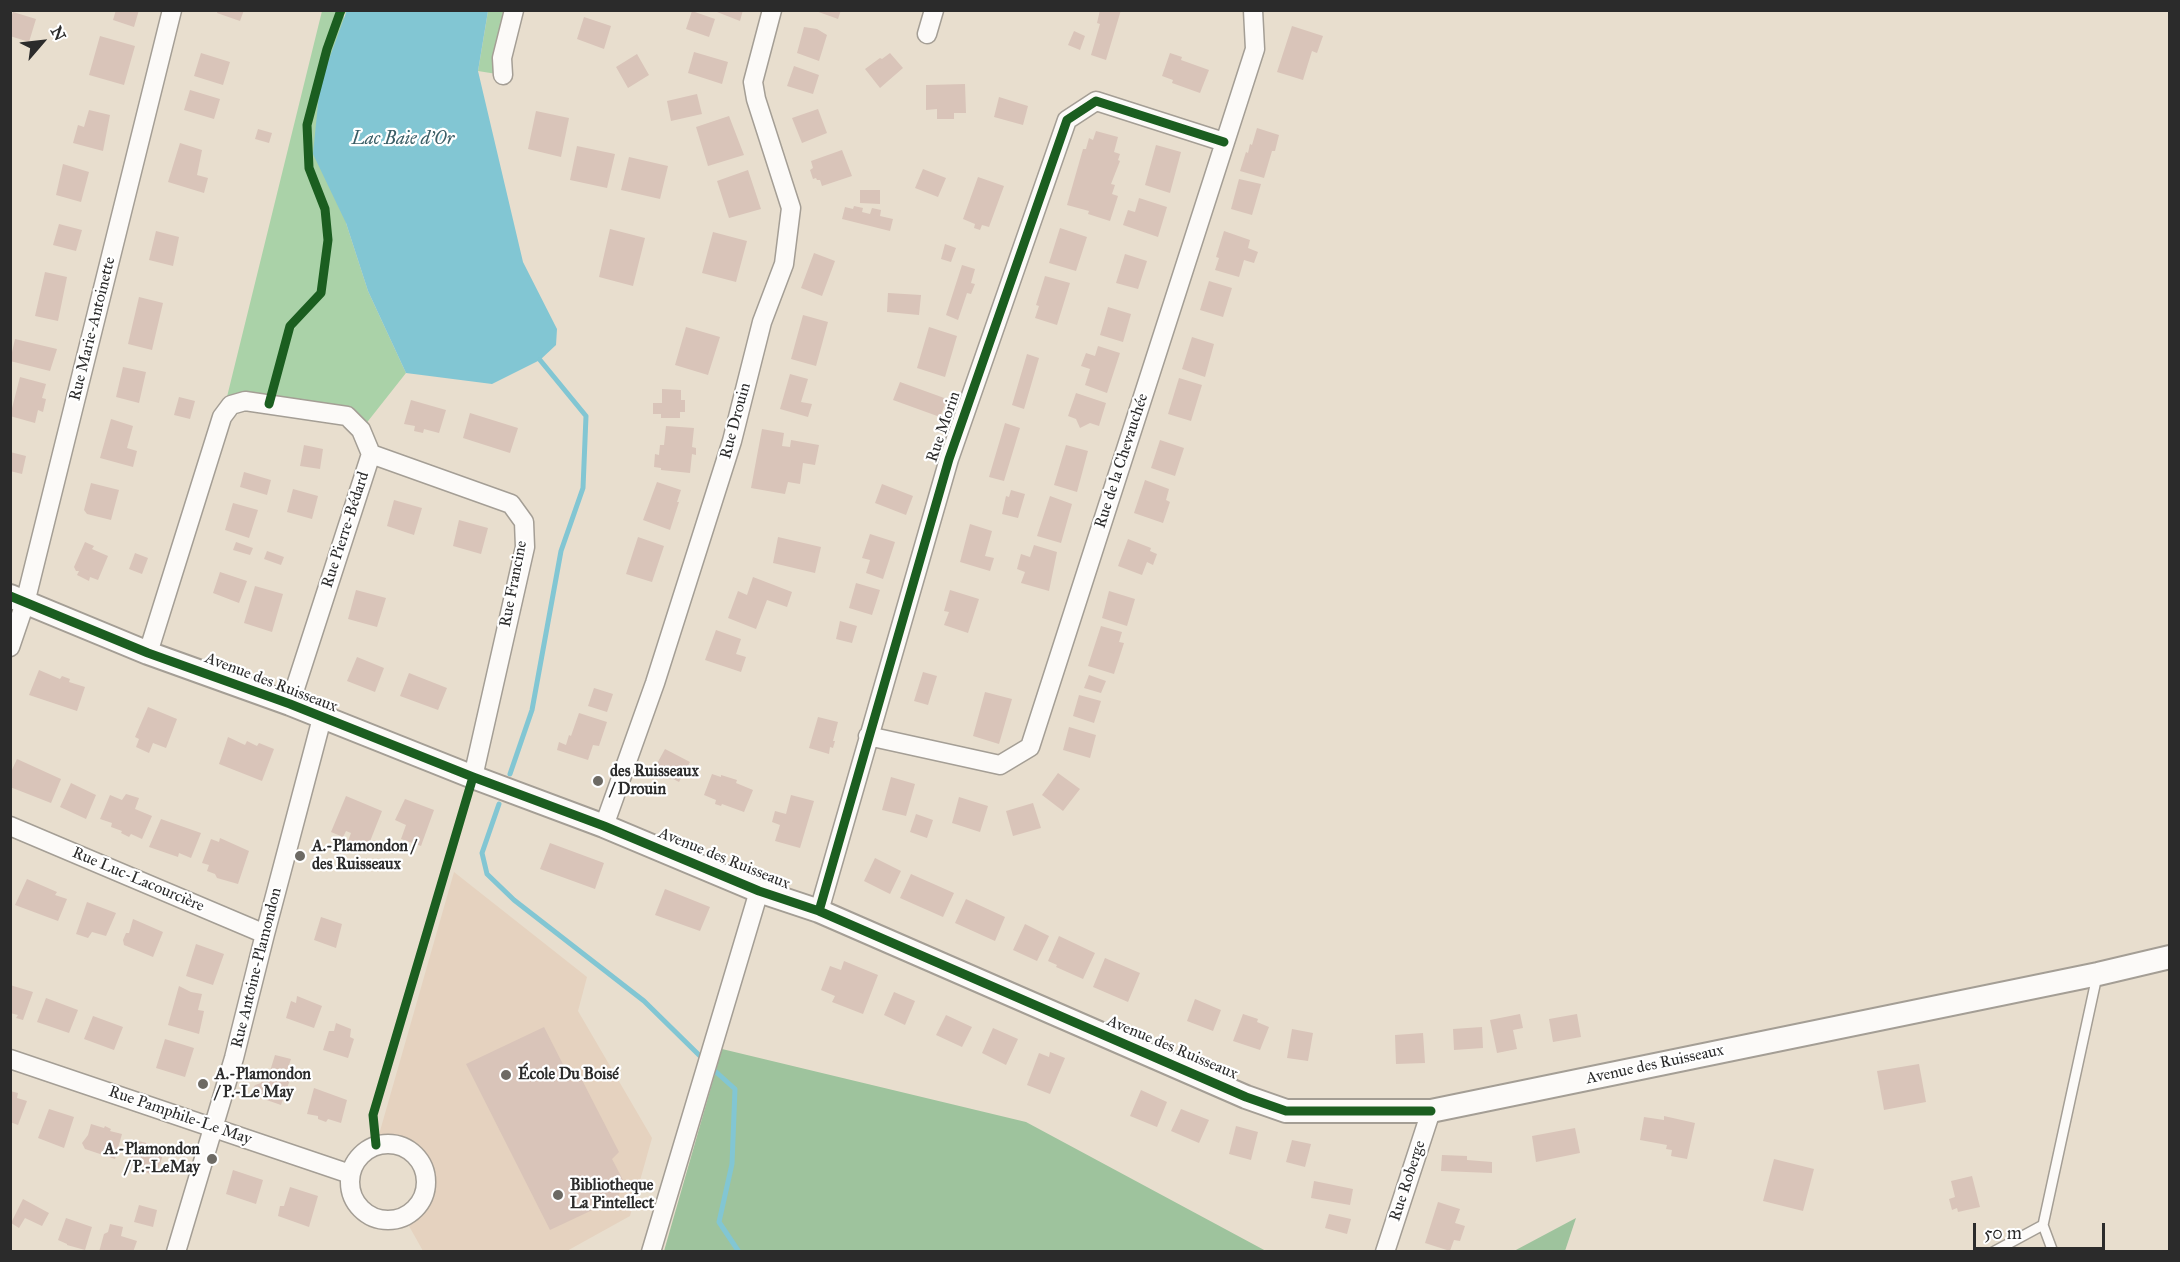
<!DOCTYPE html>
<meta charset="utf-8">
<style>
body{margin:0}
#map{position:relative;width:2180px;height:1262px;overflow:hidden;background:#e8dece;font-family:"IM FELL Great Primer",serif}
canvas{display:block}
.frame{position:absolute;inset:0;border:12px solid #2b2b2b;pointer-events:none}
.north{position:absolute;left:12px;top:12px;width:60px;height:60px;-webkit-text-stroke:4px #fff;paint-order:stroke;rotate:62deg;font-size:16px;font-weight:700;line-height:24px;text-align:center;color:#2b2b2b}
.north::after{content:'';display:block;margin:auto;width:21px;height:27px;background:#2b2b2b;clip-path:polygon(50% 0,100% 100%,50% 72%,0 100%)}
.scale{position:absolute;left:1973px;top:1223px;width:132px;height:27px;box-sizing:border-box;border:3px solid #2b2b2b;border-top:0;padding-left:8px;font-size:18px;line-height:21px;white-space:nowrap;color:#2b2b2b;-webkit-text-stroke:4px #fff;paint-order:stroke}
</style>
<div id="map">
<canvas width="2180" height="1262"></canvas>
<div class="frame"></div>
<div class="north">N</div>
<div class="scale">50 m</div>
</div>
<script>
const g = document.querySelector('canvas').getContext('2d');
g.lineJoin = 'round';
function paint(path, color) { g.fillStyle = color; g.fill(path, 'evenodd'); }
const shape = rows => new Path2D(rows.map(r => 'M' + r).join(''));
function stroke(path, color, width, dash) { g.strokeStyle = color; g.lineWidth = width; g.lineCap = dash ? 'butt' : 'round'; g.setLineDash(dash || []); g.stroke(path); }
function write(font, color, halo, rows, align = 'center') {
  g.font = font + ' "IM FELL Great Primer",serif'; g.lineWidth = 4.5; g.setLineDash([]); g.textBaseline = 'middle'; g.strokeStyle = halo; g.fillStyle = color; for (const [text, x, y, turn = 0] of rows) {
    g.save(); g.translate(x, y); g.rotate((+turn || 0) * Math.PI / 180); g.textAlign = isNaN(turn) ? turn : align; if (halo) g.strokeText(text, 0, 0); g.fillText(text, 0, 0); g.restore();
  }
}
paint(shape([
 [454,872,587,977,578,1011,652,1138,630,1216,565,1252,423,1251,404,1217,414,1210,422,1200,426,1189,426,1176,421,1163,413,1153,402,1146,389,1144,376,1145]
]), '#e5d2bf');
paint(shape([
 [322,11,347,11,344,15,346,223,368,291,406,373,361,430,347,416,245,401,222,417],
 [488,11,514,11,503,75,478,71]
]), '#aad2a8');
paint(shape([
 [722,1049,1026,1122,1266,1251,664,1251],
 [1576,1218,1565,1251,1513,1251,1514,1251]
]), '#9ec39d');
paint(shape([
 [347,10,488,11,478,71,523,262,557,329,556,345,540,360,492,384,406,373,368,291,346,223,313,154,320,84]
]), '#82c6d3');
stroke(shape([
 [510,774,532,710,561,551,583,488,586,416,540,360],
 [499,804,482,853,487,874,514,900,644,1001,700,1056],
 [715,1071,735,1089,732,1164,719,1222,739,1252]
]), '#82c6d3', 5);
paint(shape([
 [116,10,139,10,134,27,113,20],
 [218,10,244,10,240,21,217,13],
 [717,10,743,10,740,21,717,12],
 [813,10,841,10,838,19],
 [1100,10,1107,12,1107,10,1121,10,1106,60,1091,55,1100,24,1097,23],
 [692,11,715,19,709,37,686,29],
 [13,12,36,19,29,42,10,36,10,20],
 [584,17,611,26,604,49,577,39],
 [1292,26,1323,36,1317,53,1312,51,1303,80,1277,72],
 [804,27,817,29,827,35,819,61,797,53],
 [1074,31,1085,36,1080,50,1068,45],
 [100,36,135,46,124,85,89,75],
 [694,52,728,62,722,84,688,73],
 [201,53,230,62,223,85,194,76],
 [890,53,903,68,880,88,865,69,880,58,882,59],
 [1170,53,1182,57,1181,60,1209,70,1200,93,1172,83,1173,80,1162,76],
 [637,54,649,75,628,88,616,67],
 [794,66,819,75,813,94,787,86],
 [965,84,966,113,954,113,954,119,937,119,937,109,926,110,926,85],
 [190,90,220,99,214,119,184,110],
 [697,94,702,114,671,121,667,101],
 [999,97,1028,106,1023,125,994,117],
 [818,109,827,133,802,143,792,118],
 [89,110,110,115,103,151,73,143,78,125,84,127],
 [536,111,569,118,561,157,528,149],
 [729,116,744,155,708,166,696,127],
 [1257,128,1279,135,1275,151,1272,151,1264,178,1240,171,1246,152,1248,153,1250,144,1252,145],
 [258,129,272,133,269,143,255,139],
 [1096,131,1118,137,1114,152,1120,154,1118,160,1120,161,1111,184,1115,185,1112,194,1118,196,1110,221,1088,214,1089,211,1067,205,1083,149,1086,149,1089,138,1093,140],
 [180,143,202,150,197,175,208,178,204,193,168,182],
 [1156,145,1181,152,1170,193,1145,185],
 [577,146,615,154,607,188,570,180],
 [842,150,852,176,822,186,820,180,817,180,816,178,813,179,810,170,813,168,811,161],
 [629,157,668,166,660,199,621,190],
 [63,164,89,172,81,202,56,195],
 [923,169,946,178,938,197,915,188],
 [748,170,761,209,729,218,717,181],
 [978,177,1004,186,989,227,982,225,980,230,974,228,975,224,963,219],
 [1239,179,1261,184,1252,215,1231,209],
 [860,190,880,190,880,204,860,203],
 [1139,198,1167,207,1158,237,1123,225,1128,210,1135,212],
 [854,206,863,208,862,212,870,214,872,208,881,210,880,216,893,219,890,231,842,219,845,207,853,209],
 [59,224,82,230,76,251,53,245],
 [1060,228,1087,237,1076,271,1049,263],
 [610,229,645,238,633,286,599,277],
 [156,231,179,237,173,266,149,260],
 [1224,231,1250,240,1248,248,1258,252,1254,263,1244,260,1239,277,1215,270,1219,258,1216,257],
 [713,232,747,241,736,282,702,273],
 [945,244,956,248,951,262,941,259],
 [814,253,835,261,822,296,801,288],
 [1125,254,1147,261,1138,289,1116,283],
 [962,265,975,269,971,283,975,284,971,294,967,293,958,320,946,315],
 [45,272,67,277,58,321,35,316],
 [1045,276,1070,283,1057,325,1035,318,1039,306,1036,305],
 [1209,281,1232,288,1223,317,1200,310],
 [888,293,921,295,919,315,887,312],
 [139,297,163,303,152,350,128,344],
 [1108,307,1131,314,1123,342,1100,335],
 [803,315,828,322,816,366,791,359],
 [686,327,720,337,708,375,675,365],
 [929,327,957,336,945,377,917,368],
 [1192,337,1214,344,1205,377,1182,369],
 [15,339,57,349,50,371,10,361],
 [1098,346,1120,353,1107,393,1085,385,1090,369,1081,366,1086,353,1095,356],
 [1027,354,1039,358,1024,409,1012,405],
 [123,367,146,372,139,403,116,397],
 [790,374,808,379,801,402,812,404,808,417,780,409],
 [20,377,46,384,42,398,46,399,43,412,38,410,35,423,10,416],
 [1179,378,1202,385,1191,421,1168,414],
 [900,382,947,399,940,417,893,400],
 [662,389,681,390,681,400,685,400,685,412,680,412,680,418,661,418,661,414,653,414,653,403,662,403],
 [1076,393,1106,403,1099,426,1090,423,1080,428,1076,419,1068,416],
 [179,397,195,401,190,419,174,415],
 [411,400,446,410,439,433,424,429,423,433,414,431,415,426,404,424],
 [470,413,518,428,510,453,463,438],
 [111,419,133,426,127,448,137,451,133,467,100,458],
 [1005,423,1020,428,1004,481,989,477],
 [666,426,694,428,692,447,696,448,696,455,692,454,690,473,661,470,661,468,654,467,655,454,659,455,660,445,664,445],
 [762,429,784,433,782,446,790,447,791,440,819,445,815,465,803,463,800,484,788,482,785,494,751,488],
 [1160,440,1184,448,1175,476,1151,468],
 [304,445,323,449,320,469,300,466],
 [1066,445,1088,451,1077,492,1054,485],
 [10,452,26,456,22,474,10,471],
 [244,472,271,480,267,495,240,487],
 [1145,480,1169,489,1166,500,1170,502,1163,523,1134,513],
 [657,482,681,490,677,502,679,502,670,530,643,520],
 [91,483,119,490,111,520,87,514,84,510],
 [882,484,913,496,906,515,875,503],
 [293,489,318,496,312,519,287,512],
 [1011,490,1025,494,1018,518,1002,514,1006,496,1009,497],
 [1050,496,1072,504,1061,543,1037,536],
 [394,500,422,508,414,535,387,526],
 [233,503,258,510,249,538,225,530],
 [459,520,488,528,481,554,453,546],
 [970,524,992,531,985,556,994,558,990,571,960,562],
 [870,534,895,542,883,579,866,573,870,560,862,558],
 [638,537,664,546,652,582,626,574],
 [778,537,821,547,815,573,773,563],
 [1128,539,1151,548,1150,551,1157,554,1153,565,1147,562,1142,575,1118,566],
 [85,542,94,546,92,549,108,556,98,580,90,577,89,581,77,575,79,571,76,571,74,567],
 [236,542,253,548,250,555,233,550],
 [1034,545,1057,552,1049,591,1021,583,1025,572,1017,569,1021,554,1030,557],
 [267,551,284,557,281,565,264,559],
 [135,553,148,558,142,574,129,569],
 [220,572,247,581,239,603,213,593],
 [753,577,792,592,787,607,767,600,756,629,728,618,738,591,747,595],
 [856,583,880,590,872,615,849,608],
 [255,586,283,594,272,632,244,623],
 [356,590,386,598,377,627,348,619],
 [950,590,979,599,968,633,944,625,949,612,944,611],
 [1109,591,1135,599,1127,626,1102,618],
 [840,621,857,626,852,643,836,639],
 [1101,626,1122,632,1119,642,1124,643,1114,674,1088,666],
 [716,630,741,639,736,654,746,657,741,672,705,660],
 [357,657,384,668,375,692,347,681],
 [39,670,60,679,62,676,70,679,69,682,85,687,77,711,29,695],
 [923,672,937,676,928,705,914,701],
 [409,673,447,688,438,710,400,696],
 [1089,675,1106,681,1101,693,1084,688],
 [594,688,613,694,607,712,588,706],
 [985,692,1012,699,999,744,973,736],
 [1079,695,1101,701,1094,723,1073,716],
 [148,707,177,719,166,748,153,743,149,753,136,747,139,739,135,737],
 [579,713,607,722,599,746,593,745,588,760,557,750,559,742,566,745,569,735,571,736],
 [818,717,838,722,833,741,835,741,833,748,830,747,829,754,809,748],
 [1069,727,1096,735,1090,758,1063,750],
 [228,737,245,745,247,741,257,746,259,743,274,749,262,781,219,764],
 [665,749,690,762,679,782,654,769],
 [17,759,61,779,51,803,10,787,10,774],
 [1058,773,1080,789,1063,811,1042,795],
 [712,774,721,777,721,775,737,780,736,783,753,790,744,812,722,804,721,806,715,804,716,800,704,795],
 [891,777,915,784,906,816,882,810],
 [71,783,96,795,86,819,60,807],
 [126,794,139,798,135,809,152,816,142,839,131,834,129,837,121,833,122,831,111,827,112,823,100,819,110,795,122,800],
 [791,795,814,801,800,848,775,841,780,825,772,822,775,811,786,814],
 [346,796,382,811,367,849,348,841,351,833,346,831,343,837,331,832],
 [959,797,988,806,980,832,952,823],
 [405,799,434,810,421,846,401,839,406,825,395,820],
 [1033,803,1041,828,1013,836,1006,811],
 [916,814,933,820,927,838,910,832],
 [161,819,201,833,191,858,179,853,178,857,149,847],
 [220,838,249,851,238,884,217,878,215,874,207,871,209,865,202,863,211,839,219,842],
 [550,843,604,863,595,889,540,869],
 [875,858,901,871,890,894,864,881],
 [911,874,954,893,943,917,900,898],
 [27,879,57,892,55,895,67,899,58,921,15,905],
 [665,889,710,907,700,931,655,915],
 [966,899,1005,917,995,941,955,923],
 [87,902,116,913,106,936,92,932,88,938,76,934],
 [321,917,342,924,336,948,314,940],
 [133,919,163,932,153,957,124,945,123,940,126,933,129,933],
 [1025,924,1049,936,1037,961,1013,950],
 [1059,936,1095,953,1083,979,1056,967,1057,965,1048,961],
 [196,944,224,954,213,985,186,976],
 [1105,958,1140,973,1128,1002,1093,987],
 [844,961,878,975,863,1014,832,1002,835,996,821,990,830,966,841,970],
 [10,985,33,992,23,1020,16,1018,18,1015,10,1013],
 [179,986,191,992,202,994,198,1010,204,1011,199,1034,168,1025],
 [894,992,915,1001,905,1025,884,1015],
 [297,996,322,1006,314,1028,286,1018,291,1001,296,1003],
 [46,998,78,1010,69,1033,37,1022],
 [1195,999,1221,1010,1213,1031,1187,1021],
 [1243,1014,1258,1019,1257,1022,1269,1027,1260,1050,1233,1041],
 [1520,1014,1523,1028,1513,1030,1517,1049,1497,1053,1490,1020],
 [1577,1014,1581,1037,1553,1042,1549,1019],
 [946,1015,972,1027,962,1047,936,1035],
 [93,1016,123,1027,114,1050,84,1039],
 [336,1023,351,1029,350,1037,354,1039,348,1058,323,1050,329,1031,334,1031],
 [544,1027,572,1082,581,1078,619,1152,612,1159,623,1180,618,1198,550,1230,466,1064],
 [1482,1027,1483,1048,1454,1050,1453,1029],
 [993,1028,1018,1039,1006,1065,982,1053],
 [1292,1029,1313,1033,1308,1061,1287,1058],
 [1423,1033,1425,1063,1396,1064,1395,1035],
 [165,1039,194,1048,185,1077,156,1068],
 [1050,1052,1065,1058,1050,1094,1027,1085,1039,1053,1049,1057],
 [275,1055,291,1059,286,1074,291,1077,281,1105,255,1096,253,1089,255,1085,261,1083,265,1069,270,1071],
 [1919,1064,1926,1102,1884,1110,1877,1071],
 [314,1088,347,1100,341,1123,328,1119,326,1122,318,1119,318,1116,307,1114],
 [1141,1090,1167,1102,1157,1127,1130,1116],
 [10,1091,18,1093,17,1098,27,1101,18,1125,10,1122],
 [49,1109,74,1117,64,1148,38,1138],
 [1181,1109,1209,1120,1199,1143,1171,1131],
 [1664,1116,1695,1123,1687,1159,1671,1156,1672,1150,1666,1149,1667,1145,1640,1140,1644,1117,1664,1120],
 [91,1124,104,1128,105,1126,111,1129,110,1131,122,1134,115,1159,85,1149,82,1143,88,1135],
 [1236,1126,1258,1132,1251,1160,1229,1154],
 [1575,1128,1580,1153,1536,1162,1532,1136],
 [135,1140,165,1148,157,1174,150,1174,141,1170,142,1169,127,1164],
 [1292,1140,1311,1144,1305,1167,1286,1162],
 [1442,1155,1467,1156,1467,1160,1492,1162,1492,1173,1441,1171],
 [1774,1159,1814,1169,1803,1211,1763,1201],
 [233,1170,263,1180,256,1204,226,1194],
 [1972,1176,1980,1207,1958,1212,1957,1208,1952,1210,1949,1199,1955,1197,1951,1181],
 [1314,1181,1353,1189,1350,1205,1311,1198],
 [290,1187,318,1196,309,1227,278,1216,280,1206,284,1206],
 [23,1199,49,1213,42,1226,25,1218,19,1228,11,1223],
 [1438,1202,1460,1209,1455,1223,1465,1226,1460,1241,1454,1240,1450,1251,1425,1243],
 [139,1205,157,1210,153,1227,134,1222],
 [1329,1214,1351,1219,1347,1234,1325,1228],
 [66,1218,92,1227,85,1250,67,1245,67,1244,58,1240],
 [110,1224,123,1227,121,1236,137,1241,133,1252,99,1252,104,1234,108,1232]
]), '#d9c4b9');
const service = shape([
 [1993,1252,2043,1225],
 [2053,1252,2043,1225,2097,976]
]);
const minor = shape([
 [927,34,934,10],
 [503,75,502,58,514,10],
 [371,454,511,504,524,522,525,547,473,777],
 [10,647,25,603,172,10],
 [148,653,222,417,231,405,245,401,347,416,361,430,371,454,290,704],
 [868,736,1000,765,1030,747,1255,49,1253,10],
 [10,826,265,934],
 [604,826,655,683,732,441,762,322,784,264,791,208,756,99,753,82,772,10],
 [819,911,949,459,1067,120,1096,101,1224,142],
 [10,1059,350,1174],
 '350 1182a38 38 0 1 1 76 0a38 38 0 1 1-76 0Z',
 [176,1252,234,1058,265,934,322,718],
 [651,1252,759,891],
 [1385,1252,1431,1111]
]);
const tertiary = shape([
 [10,596,148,653,290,704,473,777,604,826,759,891,819,911,1246,1097,1286,1111,1431,1111,2098,974,2170,957]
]);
stroke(service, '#a49e95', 12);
stroke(minor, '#a49e95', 21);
stroke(tertiary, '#a49e95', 26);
stroke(service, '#fcfaf8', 9);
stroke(minor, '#fcfaf8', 18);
stroke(tertiary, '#fcfaf8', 22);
stroke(shape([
 [269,404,290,326,321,293,328,240,325,209,309,168,307,125,327,49,341,10],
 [10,596,148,653,290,704,473,777,604,826,759,891,819,911,1246,1097,1286,1111,1431,1111],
 [819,911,949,459,1067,120,1096,101,1224,142],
 [376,1145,373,1115,473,777]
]), '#1b5e20', 9);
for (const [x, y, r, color] of [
 [598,781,6,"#6d6a64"],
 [300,856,6,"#6d6a64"],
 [506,1075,6,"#6d6a64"],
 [203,1084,6,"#6d6a64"],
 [212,1159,6,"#6d6a64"],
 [558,1195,6,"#6d6a64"]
]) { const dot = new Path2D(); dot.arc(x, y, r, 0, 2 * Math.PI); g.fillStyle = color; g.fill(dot); stroke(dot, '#fff', 2); }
write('16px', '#2b2b2b', '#fff', [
 ["Rue Marie-Antoinette",93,329,-76],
 ["Rue Drouin",736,421,-75],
 ["Rue Morin",944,427,-71],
 ["Rue de la Chevauchée",1122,461,-72],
 ["Rue Pierre-Bédard",346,530,-72],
 ["Rue Francine",514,584,-79],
 ["Avenue des Ruisseaux",271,683,21],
 ["Avenue des Ruisseaux",724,859,22],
 ["Rue Luc-Lacourcière",138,880,23],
 ["Rue Antoine-Plamondon",257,968,-76],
 ["Avenue des Ruisseaux",1172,1048,23],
 ["Avenue des Ruisseaux",1655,1065,-12],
 ["Rue Pamphile-Le May",180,1116,19],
 ["Rue Roberge",1408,1181,-72]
]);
write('bold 16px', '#2b2b2b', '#fff', [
 ["des Ruisseaux",610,772],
 ["/ Drouin",610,790],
 ["A.-Plamondon /",312,847],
 ["des Ruisseaux",312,865],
 ["A.-Plamondon",215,1075],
 ["/ P.-Le May",215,1093],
 ["École Du Boisé",518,1075],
 ["A.-Plamondon",200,1150,"right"],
 ["/ P.-LeMay",200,1168,"right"],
 ["Bibliotheque",570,1186],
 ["La Pintellect",570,1204]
], 'left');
write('italic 18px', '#3a5e66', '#fff', [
 ["Lac Baie d'Or",403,140]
]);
</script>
